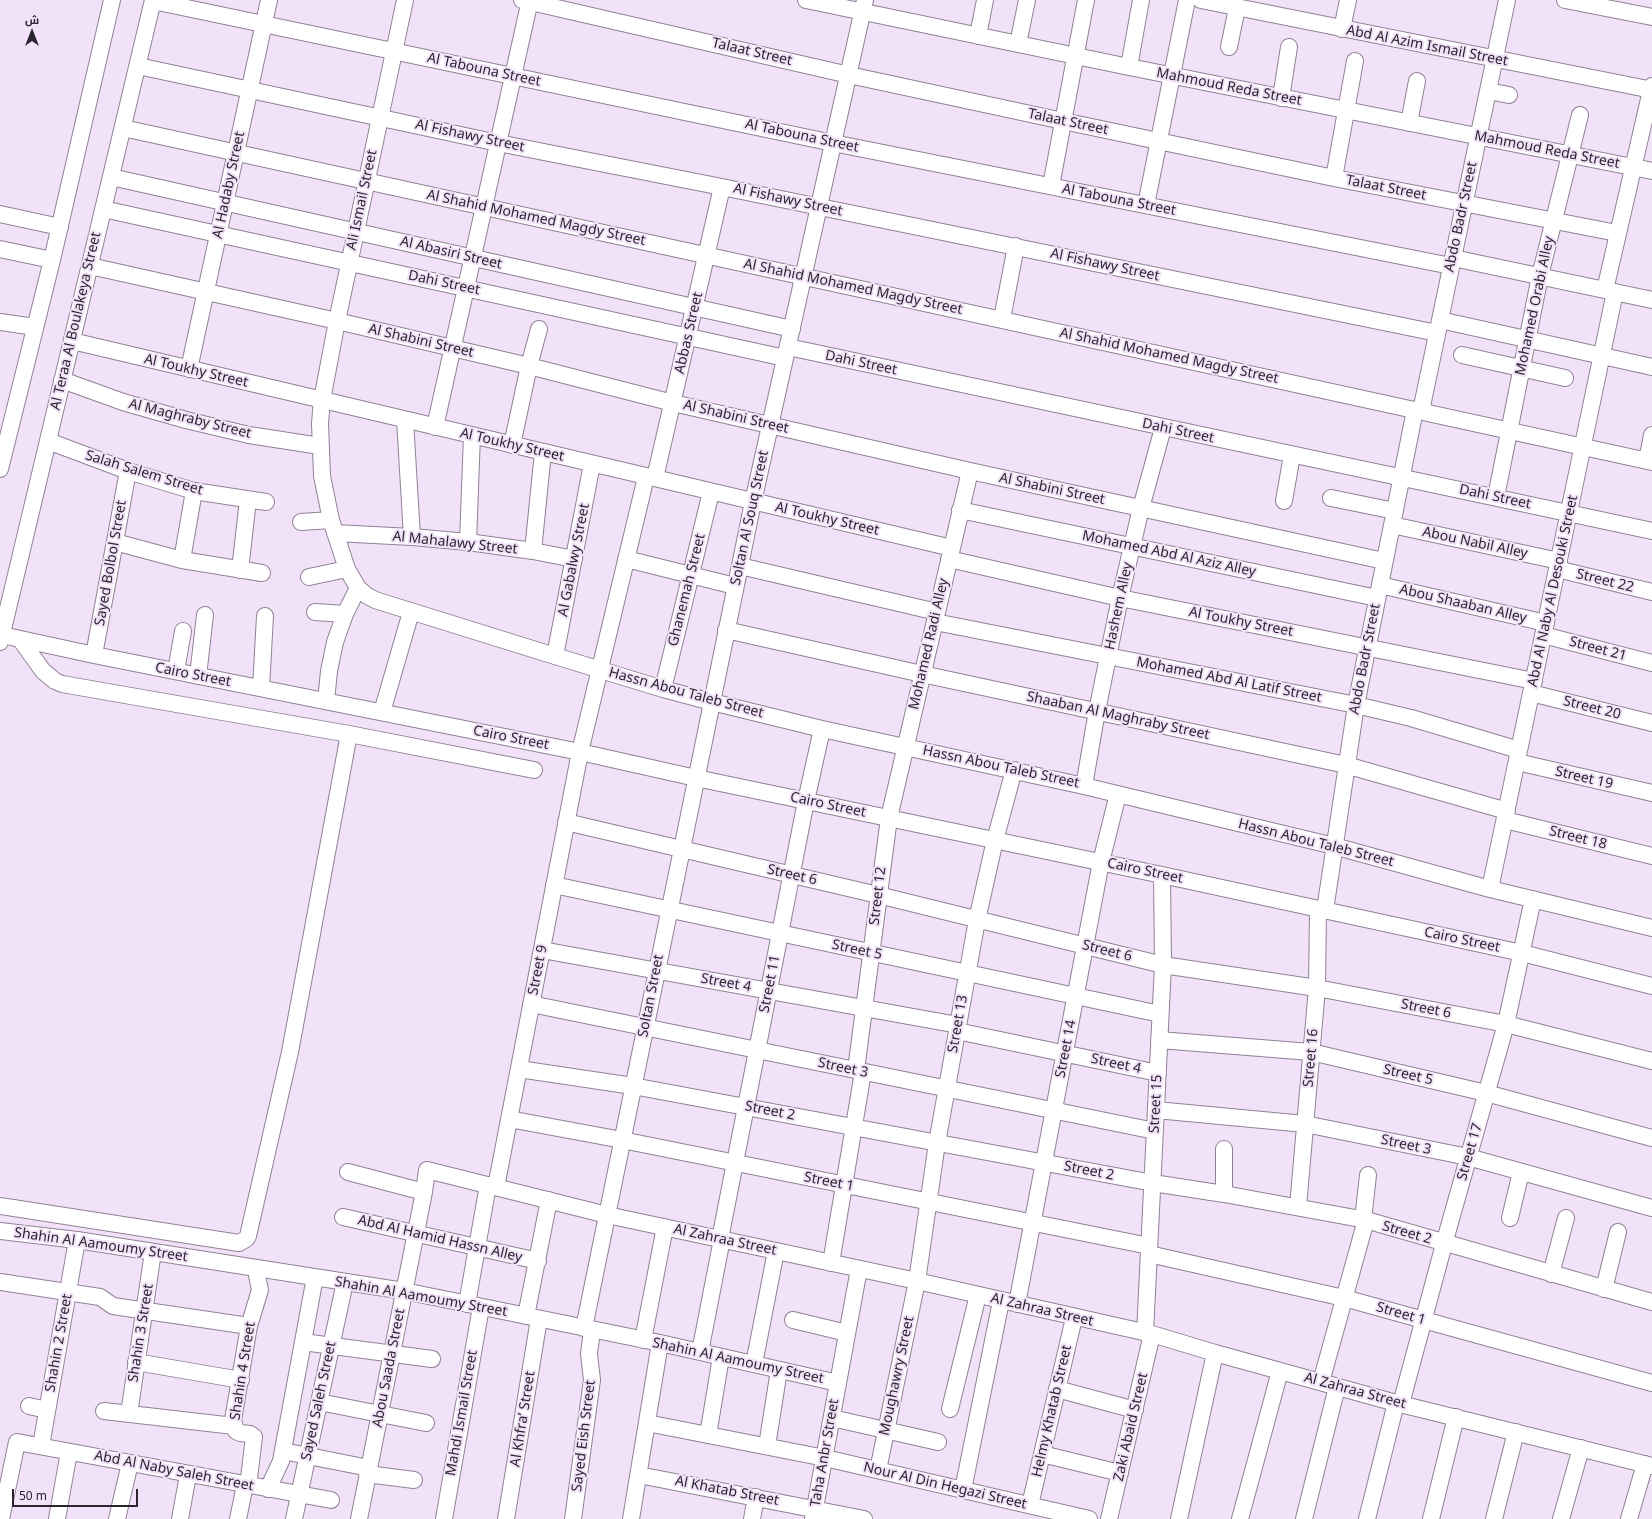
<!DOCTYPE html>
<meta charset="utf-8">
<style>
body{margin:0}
#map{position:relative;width:1652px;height:1519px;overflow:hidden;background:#f2e2f9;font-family:"Noto Sans",Cairo,sans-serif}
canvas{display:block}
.north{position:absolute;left:12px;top:12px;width:40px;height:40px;-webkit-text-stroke:3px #f2e2f9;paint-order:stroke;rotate:0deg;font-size:11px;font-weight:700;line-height:16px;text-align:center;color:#2b252d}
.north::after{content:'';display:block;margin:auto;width:14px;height:18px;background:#2b252d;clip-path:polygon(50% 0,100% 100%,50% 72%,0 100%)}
.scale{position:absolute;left:12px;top:1489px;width:126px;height:18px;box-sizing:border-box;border:2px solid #2b252d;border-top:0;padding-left:5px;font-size:12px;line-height:14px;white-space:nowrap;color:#2b252d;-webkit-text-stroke:3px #f2e2f9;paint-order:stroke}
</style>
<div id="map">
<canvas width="1652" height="1519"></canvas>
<div class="north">ش</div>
<div class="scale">50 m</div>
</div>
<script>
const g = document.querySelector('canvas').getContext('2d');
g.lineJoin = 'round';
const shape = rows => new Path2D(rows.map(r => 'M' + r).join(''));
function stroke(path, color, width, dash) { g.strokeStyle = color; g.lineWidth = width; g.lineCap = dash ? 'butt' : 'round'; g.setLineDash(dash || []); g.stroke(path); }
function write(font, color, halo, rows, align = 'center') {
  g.font = font + ' "Noto Sans",sans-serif'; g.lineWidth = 4; g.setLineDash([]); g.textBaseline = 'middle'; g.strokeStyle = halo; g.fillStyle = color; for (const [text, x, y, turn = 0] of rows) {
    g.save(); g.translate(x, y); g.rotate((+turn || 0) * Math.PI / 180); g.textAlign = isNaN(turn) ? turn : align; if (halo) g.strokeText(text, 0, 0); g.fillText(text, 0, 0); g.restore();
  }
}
const minor = shape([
 [405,0,337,321,322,400,320,423,322,476,331,520,347,569,358,588,366,595,375,600,555,656,663,689,712,702,822,729,1084,786,1334,846,1490,889,1652,928],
 [522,0,849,75,1063,121,1334,178,1617,233],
 [806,0,1129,67,1652,171],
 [1201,0,1652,90],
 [1565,0,1652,17],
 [153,1,833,143,1451,266],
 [1342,29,1348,0],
 [978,36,985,0],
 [1018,44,1027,0],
 [1229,47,1237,8],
 [138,66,498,143,722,187,1437,333],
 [1129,67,1141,0],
 [1488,91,1509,95],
 [1281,98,1289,47],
 [1409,123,1417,81],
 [123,128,1652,462],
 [111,177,792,329],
 [1334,178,1355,61],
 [1051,186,1086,0],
 [1146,205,1187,0],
 [103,209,785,358],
 [0,214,60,227],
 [0,249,52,260],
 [1453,258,1652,300],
 [90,266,337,321,529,366,673,403,970,471,1384,561],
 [1605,290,1652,86],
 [1002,319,1016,246],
 [1440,320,1652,367],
 [0,322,35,327],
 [72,341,952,548],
 [788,347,1652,531],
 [1462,355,1565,378],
 [189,369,269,0],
 [62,380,123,402,186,420,249,435,320,446],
 [1421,411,1507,0],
 [405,420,412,537],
 [435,427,530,0],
 [48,441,128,471,194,491,266,502],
 [512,445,529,366,539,329],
 [1647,461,1652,435],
 [0,469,52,260,112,0],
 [655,478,722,187],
 [1496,497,1540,276,1580,115],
 [1331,498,1395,511],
 [1284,501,1292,455],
 [960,510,1377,598],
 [301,522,331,520],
 [1392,525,1559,561],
 [335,533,412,537,468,542,533,551,574,559],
 [115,542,182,560,262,573],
 [468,542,472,435],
 [533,551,543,452],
 [626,559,735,586],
 [949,559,1120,598,1534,681],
 [182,560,194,491],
 [740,566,937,612],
 [1557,569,1652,592],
 [240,570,248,500],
 [309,577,347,569],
 [1380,585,1546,623],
 [315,612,345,614],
 [935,622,1356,705,1411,718,1519,750],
 [726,630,922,674,1346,765,1507,811],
 [2,635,94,655,580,752,696,778,1162,875,1522,953,1652,986],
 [1543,635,1652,663],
 [20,639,43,671,55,681,62,684,349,734,534,770],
 [0,642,153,0],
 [94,655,128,471],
 [555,656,592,464],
 [176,671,183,631],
 [198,676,205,615],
 [261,688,265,616],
 [663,689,711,492],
 [1531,693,1652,723],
 [326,701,329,671,335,642,345,614,358,588],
 [382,712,411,612],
 [1517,762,1652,793],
 [1084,786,1097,711,1120,598,1141,508,1163,428],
 [1505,820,1652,856],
 [566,822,878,895,1163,965,1317,988,1506,1024,1652,1061],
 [554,885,1160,1014],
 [1490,889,1615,292],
 [1325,910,1356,705,1415,410],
 [542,950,958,1025],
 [531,1004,1155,1131],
 [957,1031,1158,1073],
 [1159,1040,1311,1052,1486,1093,1652,1138],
 [519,1069,633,1086,1153,1183,1224,1194,1366,1220,1652,1302],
 [856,1070,889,818,970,471],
 [1156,1110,1305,1124,1468,1157,1652,1208],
 [509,1119,622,1140,1149,1246],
 [348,1172,424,1192],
 [496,1187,580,752,646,477],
 [1224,1194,1224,1149],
 [0,1206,239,1243,246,1239,248,1236,290,1052,349,734],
 [1298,1207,1317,988,1318,909],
 [343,1217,538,1261],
 [1510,1218,1521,1172],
 [1363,1220,1368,1175],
 [0,1231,77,1240,404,1291,660,1343,838,1383],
 [720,1239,806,801,822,729],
 [1149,1254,1344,1298,1652,1383],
 [831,1263,863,1072],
 [1551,1274,1566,1218],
 [0,1282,100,1297,113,1306,249,1326],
 [1604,1289,1618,1232],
 [467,1304,488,1185],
 [1017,1304,1101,862,1118,794],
 [526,1316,549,1200],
 [793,1320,847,1333],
 [584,1328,753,502,865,0],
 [1145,1333,1163,965,1162,875],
 [643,1340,665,1227],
 [303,1342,432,1359],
 [700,1352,722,1239],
 [136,1362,241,1380],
 [754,1364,776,1251],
 [1321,1382,1366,1220],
 [1057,1389,1135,1410],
 [319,1402,426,1423],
 [1401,1404,1444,1244,1506,1024,1533,899],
 [29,1406,47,1410],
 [950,1409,978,1295],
 [104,1411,234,1426],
 [129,1414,153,1252],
 [832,1418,938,1442],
 [647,1423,825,1458,1089,1519],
 [708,1435,721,1357],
 [41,1446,77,1240],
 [767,1446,779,1370],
 [283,1451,369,1468],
 [1042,1454,1120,1473],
 [878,1470,917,1281,937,1143,977,920,995,840,1014,770],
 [367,1474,414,1480],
 [639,1475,864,1519],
 [248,1486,254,1437,250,1434,240,1433,236,1431,233,1420,249,1326,260,1290,257,1275,258,1268],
 [268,1489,281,1461,315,1277],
 [963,1490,1001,1301],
 [1030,1505,1074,1318],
 [1,1519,17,1442,331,1500],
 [57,1519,69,1452],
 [117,1519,130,1463],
 [180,1519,188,1475],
 [238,1519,245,1485],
 [294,1519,345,1282],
 [359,1519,424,1192,427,1170,607,1215,917,1281,1152,1334,1215,1353,1396,1403,1652,1466],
 [444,1519,481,1307],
 [506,1519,539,1319],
 [573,1519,592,1380,589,1354,592,1330],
 [631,1519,660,1343],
 [752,1519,756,1497],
 [813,1519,859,1269],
 [1109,1519,1152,1334],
 [1179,1519,1215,1353],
 [1240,1519,1280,1371],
 [1304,1519,1337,1387],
 [1367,1519,1396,1403],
 [1431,1519,1456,1417],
 [1494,1519,1516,1432],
 [1561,1519,1581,1448],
 [1629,1519,1645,1464]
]);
stroke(minor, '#918196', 18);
stroke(minor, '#fff', 16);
write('14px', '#2b252d', '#f2e2f9', [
 ["Abd Al Azim Ismail Street",1427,46,11],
 ["Talaat Street",752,52,13],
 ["Al Tabouna Street",484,70,12],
 ["Mahmoud Reda Street",1229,87,11],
 ["Talaat Street",1068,122,12],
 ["Al Fishawy Street",470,136,12],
 ["Al Tabouna Street",802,136,12],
 ["Mahmoud Reda Street",1547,150,11],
 ["Al Hadaby Street",229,185,-78],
 ["Talaat Street",1386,188,11],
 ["Ali Ismail Street",362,200,-78],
 ["Al Fishawy Street",788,200,12],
 ["Al Tabouna Street",1119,200,11],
 ["Abdo Badr Street",1461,217,-78],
 ["Al Shahid Mohamed Magdy Street",536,218,12],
 ["Al Abasiri Street",451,253,13],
 ["Al Fishawy Street",1105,265,12],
 ["Dahi Street",444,283,12],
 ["Al Shahid Mohamed Magdy Street",853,287,12],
 ["Mohamed Orabi Alley",1535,306,-78],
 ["Al Teraa Al Boulakeya Street",76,321,-77],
 ["Abbas Street",689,333,-77],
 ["Al Shabini Street",421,341,13],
 ["Al Shahid Mohamed Magdy Street",1169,356,12],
 ["Dahi Street",861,363,12],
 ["Al Toukhy Street",196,371,13],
 ["Al Shabini Street",736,417,13],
 ["Al Maghraby Street",190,419,14],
 ["Dahi Street",1178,431,12],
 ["Al Toukhy Street",512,445,13],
 ["Salah Salem Street",144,473,17],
 ["Al Shabini Street",1052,489,12],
 ["Dahi Street",1495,497,12],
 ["Soltan Al Souq Street",750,518,-78],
 ["Al Toukhy Street",827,519,13],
 ["Al Mahalawy Street",455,543,6],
 ["Abou Nabil Alley",1475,543,12],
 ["Mohamed Abd Al Aziz Alley",1169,554,12],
 ["Al Gabalwy Street",574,560,-79],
 ["Sayed Bolbol Street",111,563,-80],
 ["Street 22",1605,581,14],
 ["Ghanemah Street",687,590,-76],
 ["Abd Al Naby Al Desouki Street",1553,591,-78],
 ["Abou Shaaban Alley",1463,604,13],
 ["Hashem Alley",1119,606,-78],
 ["Al Toukhy Street",1241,622,11],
 ["Mohamed Radi Alley",929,644,-77],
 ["Street 21",1598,649,15],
 ["Abdo Badr Street",1365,659,-79],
 ["Cairo Street",193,675,11],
 ["Mohamed Abd Al Latif Street",1229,680,11],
 ["Hassn Abou Taleb Street",686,693,15],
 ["Street 20",1592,708,14],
 ["Shaaban Al Maghraby Street",1118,716,12],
 ["Cairo Street",511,738,11],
 ["Hassn Abou Taleb Street",1001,767,12],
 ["Street 19",1584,778,13],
 ["Cairo Street",828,805,12],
 ["Street 18",1578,838,14],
 ["Hassn Abou Taleb Street",1316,843,14],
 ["Cairo Street",1145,871,12],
 ["Street 6",792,875,13],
 ["Street 12",878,896,-83],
 ["Cairo Street",1462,940,12],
 ["Street 5",857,950,12],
 ["Street 6",1107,951,14],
 ["Street 9",538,970,-79],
 ["Street 4",726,983,10],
 ["Street 11",770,984,-79],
 ["Soltan Street",651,996,-79],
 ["Street 6",1426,1009,11],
 ["Street 13",958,1024,-80],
 ["Street 14",1066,1049,-79],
 ["Street 16",1311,1058,-85],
 ["Street 4",1116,1064,12],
 ["Street 3",843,1068,12],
 ["Street 5",1408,1075,13],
 ["Street 15",1156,1104,-87],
 ["Street 2",770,1111,11],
 ["Street 3",1406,1145,12],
 ["Street 17",1470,1152,-74],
 ["Street 2",1089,1171,11],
 ["Street 1",829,1182,11],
 ["Street 2",1407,1233,16],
 ["Abd Al Hamid Hassn Alley",440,1239,13],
 ["Al Zahraa Street",725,1240,12],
 ["Shahin Al Aamoumy Street",101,1245,8],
 ["Shahin Al Aamoumy Street",421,1297,10],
 ["Al Zahraa Street",1042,1310,13],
 ["Street 1",1401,1314,16],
 ["Shahin 3 Street",141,1333,-81],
 ["Shahin 2 Street",59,1343,-80],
 ["Shahin Al Aamoumy Street",738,1361,12],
 ["Abou Saada Street",389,1368,-79],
 ["Shahin 4 Street",243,1371,-81],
 ["Moughawry Street",897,1376,-78],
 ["Al Zahraa Street",1355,1391,15],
 ["Sayed Saleh Street",319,1401,-78],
 ["Helmy Khatab Street",1052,1411,-77],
 ["Mahdi Ismail Street",462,1413,-80],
 ["Al Khfra’ Street",523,1419,-81],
 ["Zaki Abaid Street",1131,1427,-77],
 ["Sayed Eish Street",584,1436,-83],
 ["Taha Anbr Street",825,1453,-80],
 ["Abd Al Naby Saleh Street",174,1471,11],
 ["Nour Al Din Hegazi Street",945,1486,13],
 ["Al Khatab Street",727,1491,11]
]);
</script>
